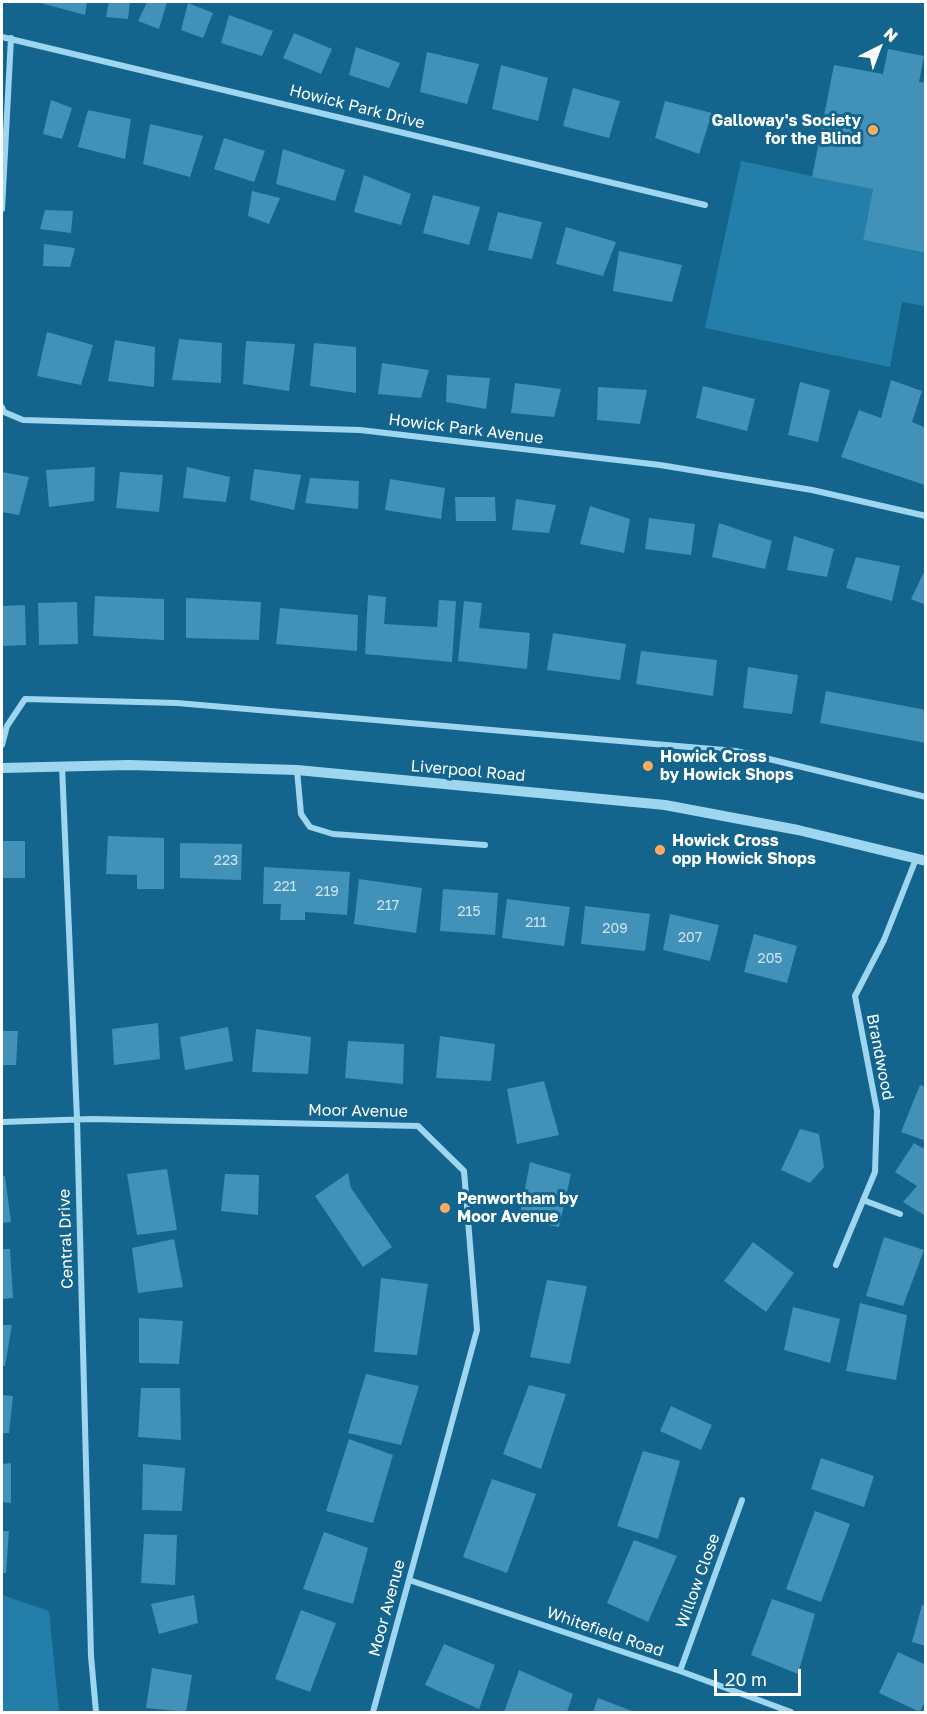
<!DOCTYPE html>
<style>
body{margin:0}
#map{position:relative;width:927px;height:1714px;overflow:hidden;background:#14658d;font-family:"Golos Text",sans-serif}
canvas{display:block}
.frame{position:absolute;inset:0;border:3px solid #fff;pointer-events:none}
.north{position:absolute;left:849px;top:18px;width:60px;height:60px;-webkit-text-stroke:4px #14658d;paint-order:stroke;rotate:42deg;font-size:16px;font-weight:700;line-height:24px;text-align:center;color:#fff}
.north::after{content:'';display:block;margin:auto;width:21px;height:27px;background:#fff;clip-path:polygon(50% 0,100% 100%,50% 72%,0 100%)}
.scale{position:absolute;left:714px;top:1669px;width:87px;height:27px;box-sizing:border-box;border:3px solid #fff;border-top:0;padding-left:8px;font-size:18px;line-height:21px;white-space:nowrap;color:#fff;-webkit-text-stroke:4px #14658d;paint-order:stroke}
</style>
<div id="map">
<canvas width="927" height="1714"></canvas>
<div class="frame"></div>
<div class="north">N</div>
<div class="scale">20 m</div>
</div>
<script>
const g = document.querySelector('canvas').getContext('2d');
g.lineJoin = 'round';
function paint(path, color) { g.fillStyle = color; g.fill(path, 'evenodd'); }
const shape = rows => new Path2D(rows.map(r => 'M' + r).join(''));
function stroke(path, color, width, dash) { g.strokeStyle = color; g.lineWidth = width; g.lineCap = dash ? 'butt' : 'round'; g.setLineDash(dash || []); g.stroke(path); }
function write(font, color, halo, rows, align = 'center') {
  g.font = font + ' "Golos Text",sans-serif'; g.lineWidth = 6; g.setLineDash([]); g.textBaseline = 'middle'; g.strokeStyle = halo; g.fillStyle = color; for (const [text, x, y, turn = 0] of rows) {
    g.save(); g.translate(x, y); g.rotate((+turn || 0) * Math.PI / 180); g.textAlign = isNaN(turn) ? turn : align; if (halo) g.strokeText(text, 0, 0); g.fillText(text, 0, 0); g.restore();
  }
}
paint(shape([
 [741,161,873,189,863,240,925,253,925,306,902,302,890,367,705,328],
 [2,1595,49,1611,59,1712,2,1712]
]), '#237faa');
paint(shape([
 [37,2,87,2,85,15],
 [109,2,130,2,128,19,106,17],
 [147,2,167,2,159,29,138,21],
 [188,3,213,13,203,38,181,30],
 [229,15,273,31,262,56,221,43],
 [294,33,332,49,321,74,283,58],
 [356,47,400,63,389,88,349,75],
 [888,49,924,56,919,82,926,83,926,253,863,240,873,189,812,177,834,65,883,74],
 [427,52,479,64,467,104,420,92],
 [501,65,548,78,538,121,492,109],
 [573,88,620,101,609,138,563,126],
 [51,100,72,108,62,139,43,134],
 [665,101,712,113,699,154,655,138],
 [88,110,131,119,125,159,78,147],
 [150,124,203,136,190,177,143,164],
 [224,138,265,151,254,182,214,169],
 [283,149,345,170,335,201,276,184],
 [364,175,411,194,401,225,354,212],
 [252,191,280,198,269,224,248,216],
 [433,195,480,207,469,245,423,233],
 [45,210,73,211,71,233,40,229],
 [498,212,542,222,532,259,488,250],
 [566,227,616,242,603,276,556,264],
 [44,244,75,248,70,267,43,266],
 [619,251,682,265,672,302,613,291],
 [47,332,93,345,81,385,37,376],
 [179,339,222,343,221,383,172,380],
 [115,340,155,347,154,387,108,381],
 [246,341,295,344,289,391,243,384],
 [314,343,356,347,356,393,310,386],
 [382,363,429,370,421,398,378,394],
 [447,375,490,378,486,409,446,402],
 [891,380,922,391,912,422,926,428,925,485,841,457,859,410,881,418],
 [800,382,830,390,818,442,788,435],
 [515,383,561,389,554,417,511,413],
 [703,386,755,399,747,431,696,418],
 [598,387,647,390,640,424,597,420],
 [95,467,94,501,49,507,46,470],
 [187,467,230,477,226,502,183,498],
 [254,469,301,475,294,510,250,500],
 [2,472,29,477,19,515,2,512],
 [120,472,163,475,159,512,116,508],
 [310,478,359,481,358,509,305,503],
 [390,479,445,488,441,519,385,510],
 [455,497,495,497,496,521,456,521],
 [516,499,556,505,549,533,512,530],
 [590,506,630,519,624,553,580,544],
 [649,518,695,524,691,555,645,549],
 [719,523,772,541,765,569,712,557],
 [794,536,834,549,827,577,787,570],
 [856,557,900,566,892,601,846,588],
 [926,568,926,605,911,599],
 [368,595,386,597,384,624,437,627,439,600,456,601,452,662,365,654],
 [95,596,164,599,164,640,93,636],
 [186,598,261,602,259,640,186,638],
 [464,601,482,603,479,628,530,633,527,669,458,661],
 [77,602,78,644,39,645,38,603],
 [25,605,26,645,2,646,2,606],
 [280,608,358,615,357,651,276,644],
 [553,633,626,644,620,680,547,670],
 [641,651,717,660,713,696,636,684],
 [748,667,798,675,792,714,743,708],
 [826,691,926,710,926,743,820,723],
 [108,836,164,838,164,889,137,889,137,875,106,874],
 [2,841,25,841,25,878,2,878],
 [180,843,242,844,241,880,180,878],
 [264,867,350,872,347,915,305,912,305,920,280,920,281,904,263,904],
 [359,879,422,888,416,933,354,924],
 [443,889,498,893,495,935,440,931],
 [507,899,570,907,564,946,502,938],
 [585,906,650,914,645,951,581,944],
 [670,914,719,925,710,961,663,950],
 [754,934,797,946,787,983,744,972],
 [158,1023,160,1059,114,1065,112,1029],
 [228,1027,233,1061,185,1070,180,1037],
 [256,1029,311,1037,308,1074,252,1072],
 [2,1031,18,1031,16,1065,2,1065],
 [440,1036,495,1044,491,1081,436,1078],
 [348,1041,404,1044,403,1084,345,1078],
 [544,1081,559,1135,517,1144,507,1089],
 [920,1085,926,1087,926,1141,901,1132],
 [800,1129,819,1134,824,1167,810,1183,781,1170],
 [914,1143,926,1150,926,1216,903,1202,917,1186,895,1172],
 [530,1162,571,1174,559,1227,519,1220],
 [167,1169,177,1230,137,1235,127,1174],
 [348,1173,351,1188,392,1247,363,1267,315,1196],
 [225,1174,259,1175,258,1215,221,1211],
 [2,1176,5,1176,11,1222,2,1223],
 [884,1237,924,1250,903,1306,866,1296],
 [174,1239,183,1287,138,1293,132,1248],
 [753,1242,794,1273,766,1312,724,1281],
 [2,1249,10,1249,13,1298,2,1299],
 [381,1278,428,1284,417,1355,374,1352],
 [547,1280,587,1286,570,1364,530,1357],
 [860,1303,907,1315,896,1380,846,1371],
 [793,1307,840,1319,830,1363,784,1350],
 [139,1318,183,1321,179,1364,139,1363],
 [2,1325,12,1325,5,1366,2,1366],
 [366,1374,419,1386,401,1445,348,1433],
 [529,1385,566,1394,541,1469,503,1454],
 [141,1388,180,1388,181,1440,138,1437],
 [2,1395,13,1396,9,1433,2,1433],
 [671,1406,712,1425,701,1450,660,1431],
 [349,1439,393,1455,373,1523,326,1511],
 [643,1451,680,1461,658,1539,617,1526],
 [821,1458,874,1476,864,1507,811,1489],
 [11,1463,11,1503,2,1502,2,1464],
 [143,1464,185,1468,182,1511,142,1510],
 [492,1479,536,1494,507,1573,463,1557],
 [815,1511,850,1524,821,1602,786,1589],
 [2,1531,9,1531,6,1573,2,1573],
 [324,1532,368,1548,353,1604,303,1589],
 [144,1534,177,1535,175,1585,141,1583],
 [634,1540,677,1556,648,1622,607,1603],
 [194,1595,198,1623,159,1634,151,1604],
 [772,1599,815,1614,798,1674,751,1655],
 [922,1605,926,1606,926,1646,912,1642],
 [301,1610,336,1623,310,1692,275,1679],
 [444,1644,495,1665,479,1709,425,1685],
 [898,1652,926,1665,926,1699,920,1712,879,1693],
 [152,1668,192,1675,186,1712,146,1708],
 [519,1670,573,1694,567,1712,504,1712],
 [598,1698,635,1712,593,1712]
]), '#4191b8');
stroke(shape([
 [2,37,705,205],
 [2,209,11,38],
 [2,407,4,412,23,420,360,430,660,465,812,490,926,516],
 [2,745,7,726,25,699,177,703,736,751,926,797],
 [62,766,77,1119,91,1656,96,1712],
 [297,770,301,814,310,827,333,834,485,845],
 [2,1122,92,1119,418,1126,464,1171,477,1330,373,1712],
 [863,1200,900,1214],
 [836,1265,875,1172,877,1111,855,996,884,940,916,859],
 [409,1580,680,1671,791,1712],
 [680,1671,742,1500]
]), '#9ed6f0', 6);
stroke(shape([
 [2,768,129,765,297,770,665,805,798,830,926,861]
]), '#9ed6f0', 10);
for (const [x, y, r, color] of [
 [873,130,6,"#ffab5d"],
 [648,766,6,"#ffab5d"],
 [660,850,6,"#ffab5d"],
 [445,1208,6,"#ffab5d"]
]) { const dot = new Path2D(); dot.arc(x, y, r, 0, 2 * Math.PI); g.fillStyle = color; g.fill(dot); stroke(dot, '#14658d', 2); }
write('14px', '#d0e4ed', null, [
 ["223",226,861],
 ["221",285,887],
 ["219",327,892],
 ["217",388,906],
 ["215",469,912],
 ["211",536,923],
 ["209",615,929],
 ["207",690,938],
 ["205",770,959]
]);
write('16px', '#fff', '#14658d', [
 ["Howick Park Drive",357,107,14],
 ["Howick Park Avenue",466,429,7],
 ["Liverpool Road",468,771,5],
 ["Brandwood",880,1057,79],
 ["Moor Avenue",358,1111,1],
 ["Central Drive",66,1239,-92],
 ["Willow Close",698,1581,-70],
 ["Moor Avenue",387,1608,-75],
 ["Whitefield Road",605,1632,19]
]);
write('bold 16px', '#fff', '#14658d', [
 ["Galloway's Society",861,121,"right"],
 ["for the Blind",861,139,"right"],
 ["Howick Cross",660,757],
 ["by Howick Shops",660,775],
 ["Howick Cross",672,841],
 ["opp Howick Shops",672,859],
 ["Penwortham by",457,1199],
 ["Moor Avenue",457,1217]
], 'left');
</script>
